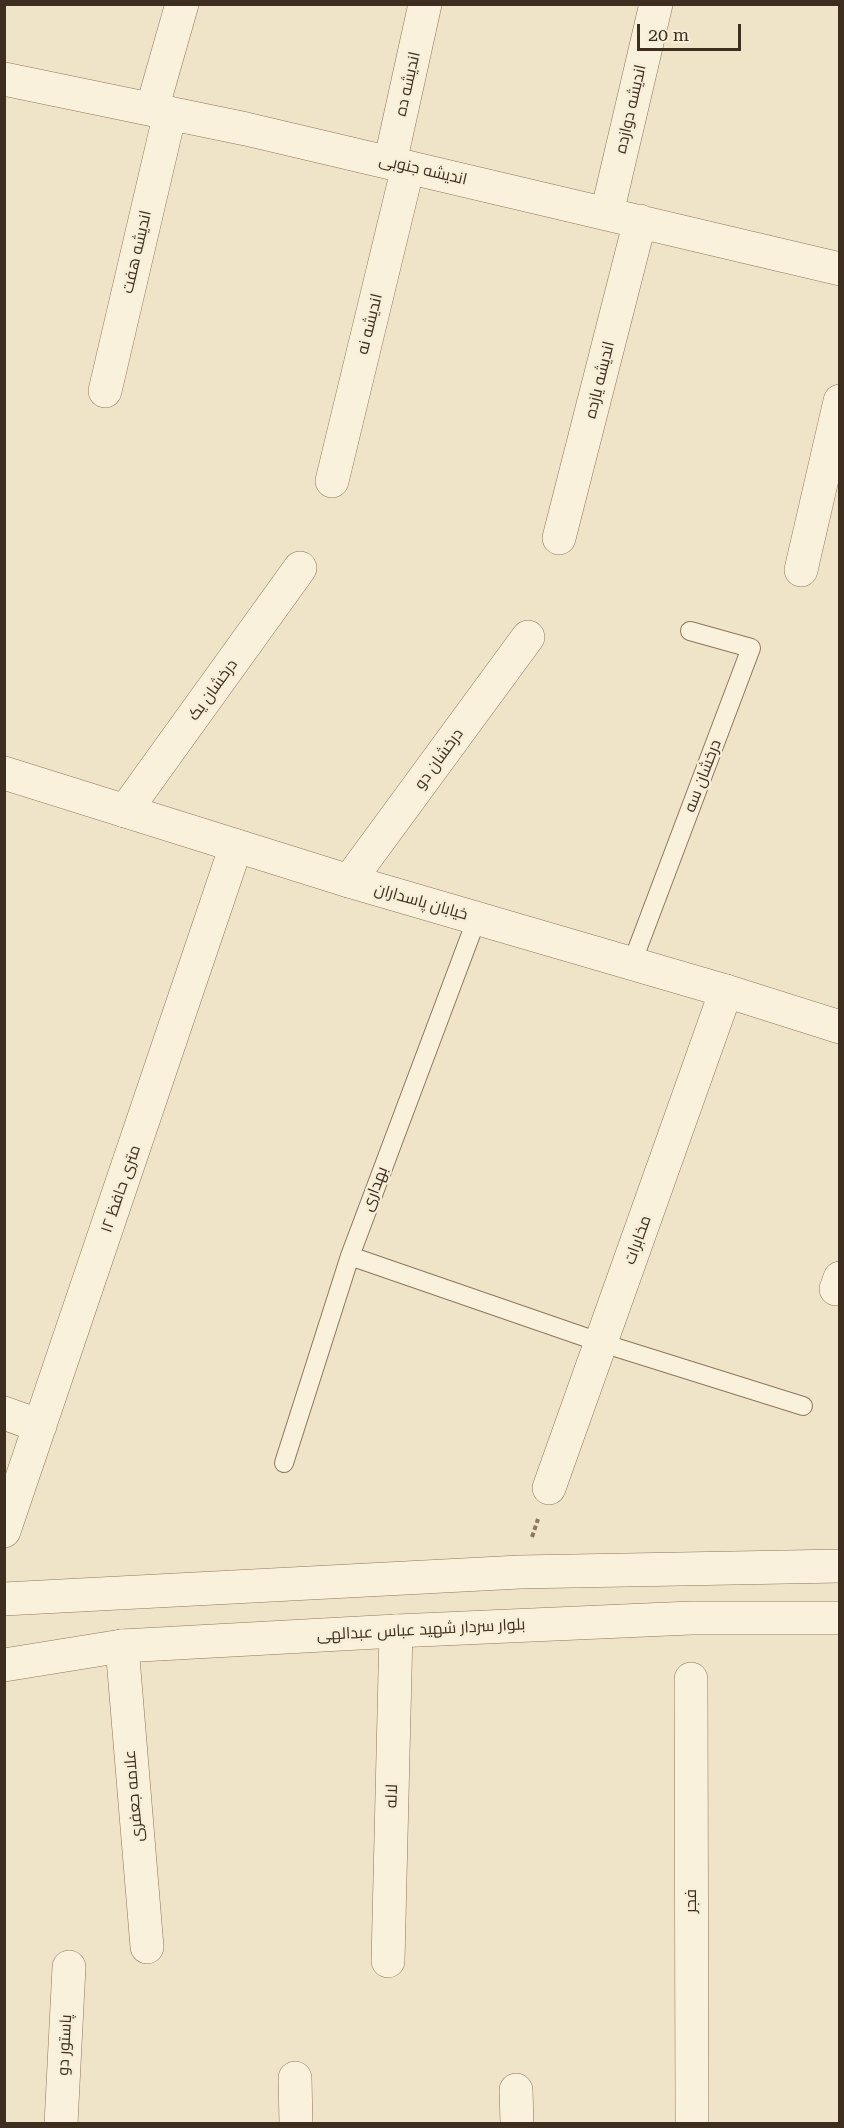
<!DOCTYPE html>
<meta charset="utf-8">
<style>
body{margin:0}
#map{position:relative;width:844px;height:2128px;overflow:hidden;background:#f0e4c8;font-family:"Roboto Serif",serif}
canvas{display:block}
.frame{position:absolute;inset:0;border:6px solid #3d2e20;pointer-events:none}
.scale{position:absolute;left:637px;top:24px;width:104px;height:27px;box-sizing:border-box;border:3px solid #3d2e20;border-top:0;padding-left:8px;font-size:18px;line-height:21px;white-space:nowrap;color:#3d2e20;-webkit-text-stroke:4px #f7eed8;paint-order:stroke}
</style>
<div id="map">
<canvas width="844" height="2128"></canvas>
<div class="frame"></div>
<div class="scale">20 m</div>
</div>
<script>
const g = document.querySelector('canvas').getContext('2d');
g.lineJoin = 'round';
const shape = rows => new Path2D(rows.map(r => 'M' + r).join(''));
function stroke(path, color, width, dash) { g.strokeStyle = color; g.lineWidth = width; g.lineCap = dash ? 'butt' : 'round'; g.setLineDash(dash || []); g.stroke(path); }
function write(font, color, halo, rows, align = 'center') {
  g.font = font + ' "Roboto Serif",Cairo,serif'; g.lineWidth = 4.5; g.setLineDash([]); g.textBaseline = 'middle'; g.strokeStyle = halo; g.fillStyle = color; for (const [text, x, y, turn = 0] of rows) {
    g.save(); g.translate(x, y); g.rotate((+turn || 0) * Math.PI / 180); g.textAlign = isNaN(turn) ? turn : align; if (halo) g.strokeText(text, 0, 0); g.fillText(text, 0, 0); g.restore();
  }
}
const service = shape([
 [632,963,751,648,690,631],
 [350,1256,602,1343,803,1406],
 [284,1463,350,1256,477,918]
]);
const minor = shape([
 [4,79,246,129,840,269],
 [152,109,182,4],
 [390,163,425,4],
 [607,213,656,4],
 [105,391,170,113],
 [332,481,408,167],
 [559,538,640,221],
 [801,570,840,401],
 [125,811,300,568],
 [349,881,528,637],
 [836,1289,840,1278],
 [4,1413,40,1426],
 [549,1488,726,991],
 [4,1531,236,846],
 [122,1646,147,1947],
 [691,1679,692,2124],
 [388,1961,396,1631],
 [295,2078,296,2124],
 [516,2090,517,2124],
 [61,2124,69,1967]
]);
const tertiary = shape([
 [4,773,349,881,726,991,840,1027],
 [4,1599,520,1572,840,1566],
 [4,1665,122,1646,396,1631,691,1618,840,1618]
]);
stroke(service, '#8d765c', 20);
stroke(minor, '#8d765c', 34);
stroke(tertiary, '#8d765c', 34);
stroke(shape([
 [532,1537,538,1519]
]), '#8d765c', 4, [4.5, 3]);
stroke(service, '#faf1dc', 18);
stroke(minor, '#faf1dc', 33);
stroke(tertiary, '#faf1dc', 33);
write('16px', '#3d2e20', '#f7eed8', [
 ["اندیشه ده",408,84,-77],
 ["اندیشه دوازده",631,109,-77],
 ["اندیشه جنوبی",423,170,13],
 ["اندیشه هفت",137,252,-77],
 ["اندیشه نه",370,324,-76],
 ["اندیشه یازده",600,380,-76],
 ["درخشان یک",213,690,-54],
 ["درخشان دو",439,759,-54],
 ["درخشان سه",703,776,-69],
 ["خیابان پاسداران",421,902,16],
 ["۱۲ متری حافظ",121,1189,-71],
 ["بهداری",375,1189,-69],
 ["مخابرات",638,1240,-70],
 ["بلوار سردار شهید عباس عبدالهی",421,1630,-3],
 ["علامه جعفری",134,1796,-95],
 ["لاله",392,1796,-88],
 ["فجر",691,1901,-90],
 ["پاستور دو",65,2045,-87]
]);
</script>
